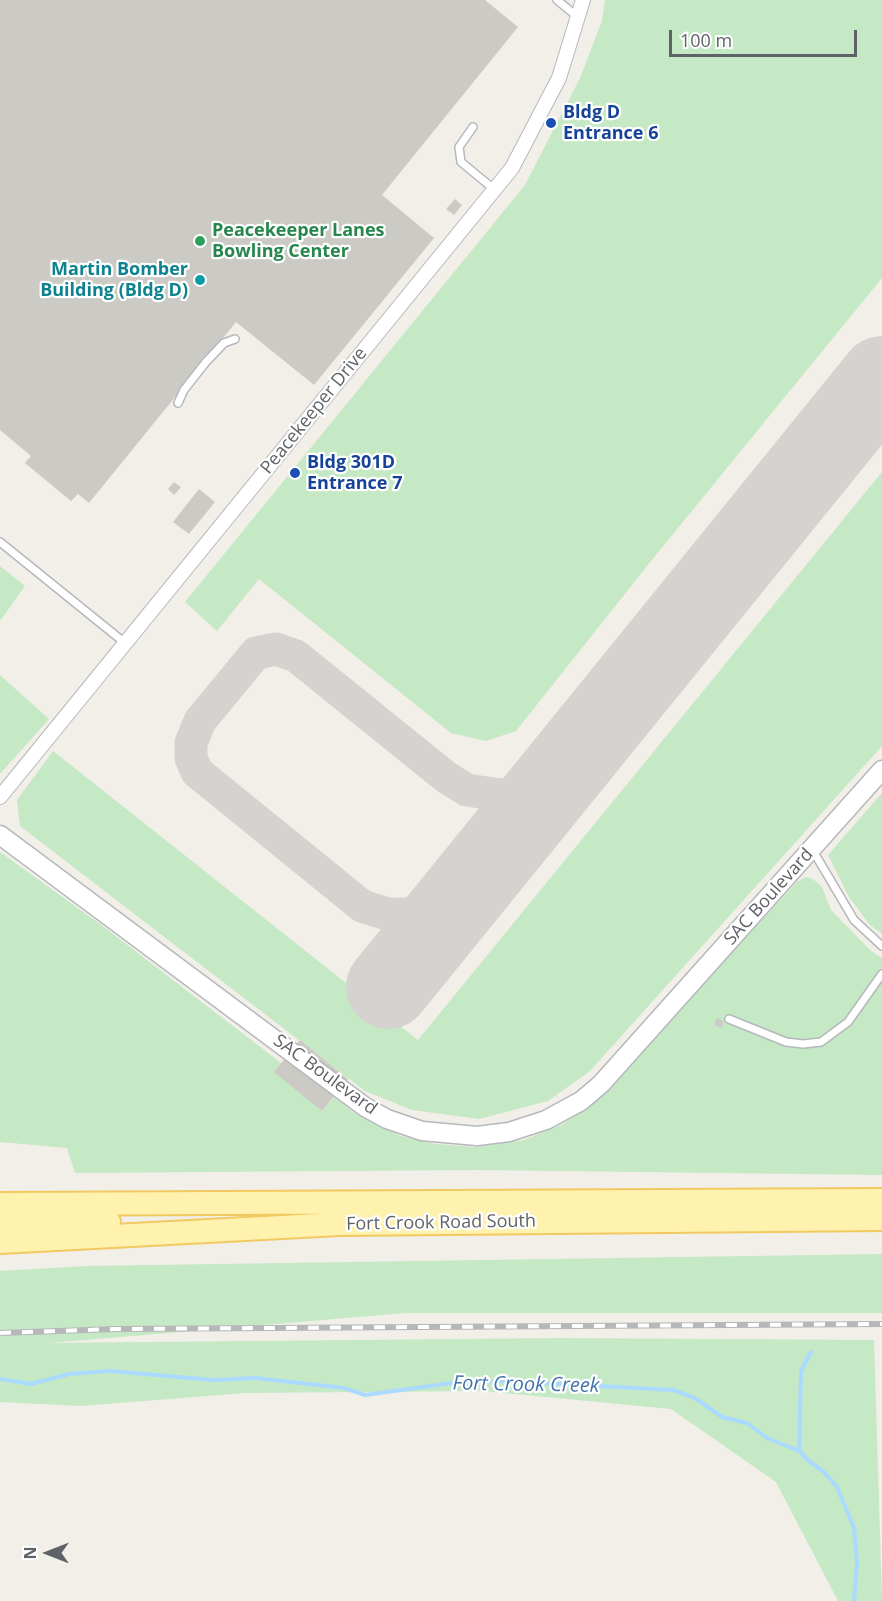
<!DOCTYPE html>
<style>
body{margin:0}
#map{position:relative;width:882px;height:1601px;overflow:hidden;background:#f1efe8;font-family:"Open Sans",sans-serif}
canvas{display:block}
.north{position:absolute;left:18px;top:1523px;width:60px;height:60px;-webkit-text-stroke:4px #fff;paint-order:stroke;rotate:270deg;font-size:16px;font-weight:700;line-height:24px;text-align:center;color:#5f6368}
.north::after{content:'';display:block;margin:auto;width:21px;height:27px;background:#5f6368;clip-path:polygon(50% 0,100% 100%,50% 72%,0 100%)}
.scale{position:absolute;left:669px;top:30px;width:188px;height:27px;box-sizing:border-box;border:3px solid #5f6368;border-top:0;padding-left:8px;font-size:18px;line-height:21px;white-space:nowrap;color:#5f6368;-webkit-text-stroke:4px #fff;paint-order:stroke}
</style>
<div id="map">
<canvas width="882" height="1601"></canvas>
<div class="north">N</div>
<div class="scale">100 m</div>
</div>
<script>
const g = document.querySelector('canvas').getContext('2d');
g.lineJoin = 'round';
function paint(path, color) { g.fillStyle = color; g.fill(path, 'evenodd'); }
const shape = rows => new Path2D(rows.map(r => 'M' + r).join(''));
function stroke(path, color, width, dash) { g.strokeStyle = color; g.lineWidth = width; g.lineCap = dash ? 'butt' : 'round'; g.setLineDash(dash || []); g.stroke(path); }
function write(font, color, halo, rows, align = 'center') {
  g.font = font + ' "Open Sans",sans-serif'; g.lineWidth = 4.5; g.setLineDash([]); g.textBaseline = 'middle'; g.strokeStyle = halo; g.fillStyle = color; for (const [text, x, y, turn = 0] of rows) {
    g.save(); g.translate(x, y); g.rotate((+turn || 0) * Math.PI / 180); g.textAlign = isNaN(turn) ? turn : align; if (halo) g.strokeText(text, 0, 0); g.fillText(text, 0, 0); g.restore();
  }
}
paint(shape([
 [605,0,882,0,882,278,651,561,516,731,486,741,451,733,259,579,217,631,185,602,525,185,580,78,602,21],
 [882,472,882,746,590,1071,548,1101,479,1119,412,1110,365,1091,20,826,17,800,53,751,418,1040],
 [0,566,25,586,0,621],
 [0,675,49,719,0,774],
 [882,793,882,934,869,924,849,897,828,855],
 [0,852,100,924,281,1063,322,1111,334,1097,357,1115,401,1136,435,1144,476,1147,524,1140,561,1125,588,1107,798,881,807,877,813,879,822,887,831,910,871,951,882,958,882,1175,477,1170,75,1173,67,1148,0,1142],
 [882,1254,882,1313,406,1313,49,1343,559,1338,874,1340,882,1601,838,1601,776,1482,671,1409,483,1391,245,1393,81,1406,0,1402,0,1271,86,1266]
]), '#c5e8c5');
stroke(shape([
 [0,1379,31,1384,69,1374,110,1371,213,1380,255,1378,344,1388,365,1395,459,1382,504,1381,673,1390,695,1398,722,1417,747,1423,767,1438,799,1451,810,1462,823,1471,837,1487,854,1528,857,1562,854,1601],
 [799,1451,801,1371,811,1352]
]), '#aadaff', 4);
stroke(shape([
 [474,881,441,905,414,914,387,914,362,906,197,772,191,758,191,743,200,721,256,653,276,649,296,656,446,777,467,790,500,795,517,793,547,780,570,762]
]), '#d4d3d0', 33);
stroke(shape([
 [388,987,882,378]
]), '#d4d3d0', 84);
paint(shape([
 [0,0,485,0,518,27,382,195,434,238,314,385,236,322,89,503,78,494,71,501,25,463,31,456,0,430],
 [455,199,462,205,454,215,446,209],
 [174,482,181,487,174,495,168,489],
 [199,489,215,502,189,534,173,522],
 [717,1018,724,1021,722,1028,714,1025],
 [300,1040,348,1079,322,1111,274,1072]
]), '#cccac5');
const service = shape([
 [557,0,579,18],
 [473,127,459,147,461,162,495,190],
 [178,403,184,390,206,362,224,343,235,339],
 [0,542,125,643],
 [812,849,854,920,882,946],
 [729,1019,786,1042,803,1044,821,1042,848,1022,882,974]
]);
const minor = shape([
 [0,797,512,168,559,78,583,0]
]);
const tertiary = shape([
 [0,835,365,1107,387,1119,422,1131,477,1136,509,1132,546,1120,581,1101,601,1084,882,770]
]);
const primary = shape([
 [0,1204,882,1200],
 [0,1223,109,1222],
 [0,1242,339,1224,882,1219]
]);
stroke(service, '#b5b8bc', 10);
stroke(minor, '#b5b8bc', 16);
stroke(tertiary, '#b5b8bc', 21);
stroke(primary, '#f2c960', 26);
stroke(service, '#fff', 7);
stroke(minor, '#fff', 14);
stroke(tertiary, '#fff', 18);
stroke(primary, '#fff2af', 22);
const rail = shape([
 [0,1333,116,1329,882,1324]
]);
stroke(rail, '#b6b7b8', 6);
stroke(rail, '#fff', 4, [11]);
for (const [x, y, r, color] of [
 [551,123,6,"#1a4fb4"],
 [200,241,6,"#2e9e5b"],
 [200,280,6,"#0f9aa8"],
 [295,473,6,"#1a4fb4"]
]) { const dot = new Path2D(); dot.arc(x, y, r, 0, 2 * Math.PI); g.fillStyle = color; g.fill(dot); stroke(dot, '#fff', 2); }
write('bold 18px', '#164399', '#fff', [
 ["Bldg D",563,113],
 ["Entrance 6",563,134],
 ["Bldg 301D",307,463],
 ["Entrance 7",307,484]
], 'left');
write('bold 18px', '#27864d', '#fff', [
 ["Peacekeeper Lanes",212,231],
 ["Bowling Center",212,252]
], 'left');
write('bold 18px', '#0d838f', '#fff', [
 ["Martin Bomber",188,270],
 ["Building (Bldg D)",188,291]
], 'right');
write('18px', '#5f6368', '#fff', [
 ["Peacekeeper Drive",314,411,-51],
 ["SAC Boulevard",769,897,-48],
 ["SAC Boulevard",325,1075,36],
 ["Fort Crook Road South",441,1223,-1]
]);
write('italic 20px', '#4174aa', '#fff', [
 ["Fort Crook Creek",526,1385,1]
]);
</script>
